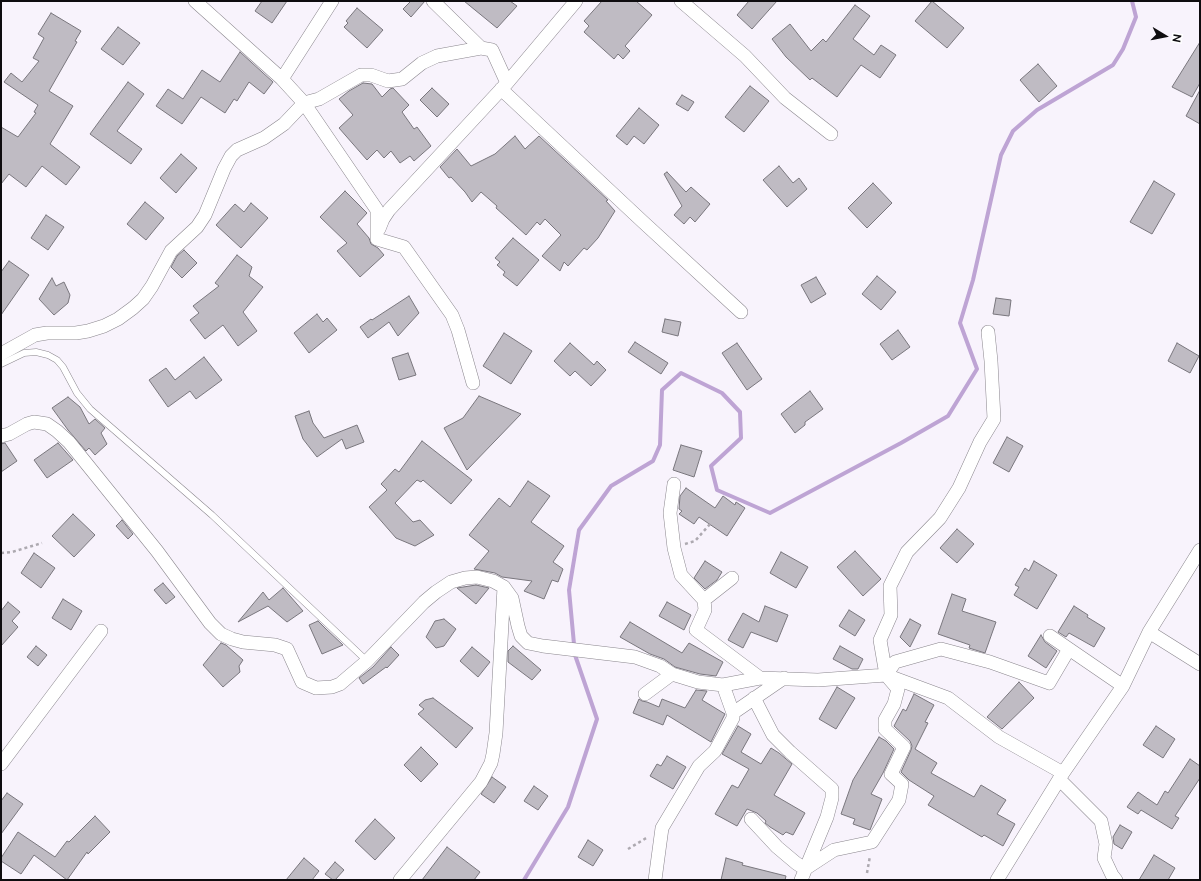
<!DOCTYPE html>
<style>
body{margin:0}
#map{position:relative;width:1201px;height:881px;overflow:hidden;background:#f8f3fc;font-family:"Public Sans",sans-serif}
canvas{display:block}
.frame{position:absolute;inset:0;border:2px solid #0e0c0f;pointer-events:none}
.north{position:absolute;left:1145px;top:16px;width:40px;height:40px;-webkit-text-stroke:3px #fff;paint-order:stroke;rotate:100deg;font-size:11px;font-weight:700;line-height:16px;text-align:center;color:#0e0c0f}
.north::after{content:'';display:block;margin:auto;width:14px;height:18px;background:#0e0c0f;clip-path:polygon(50% 0,100% 100%,50% 72%,0 100%)}
</style>
<div id="map">
<canvas width="1201" height="881"></canvas>
<div class="frame"></div>
<div class="north">N</div>
</div>
<script>
const g = document.querySelector('canvas').getContext('2d');
g.lineJoin = 'round';
const shape = rows => new Path2D(rows.map(r => 'M' + r).join(''));
function stroke(path, color, width, dash) { g.strokeStyle = color; g.lineWidth = width; g.lineCap = dash ? 'butt' : 'round'; g.setLineDash(dash || []); g.stroke(path); }
function paint(path, color) { g.fillStyle = color; g.fill(path, 'evenodd'); }
stroke(shape([
 [524,880,568,807,597,719,575,655,569,590,579,530,611,486,653,461,660,445,662,390,681,373,722,393,740,412,741,438,711,466,717,490,770,513,901,443,948,416,977,369,960,323,973,280,1001,155,1013,131,1037,110,1113,65,1123,49,1136,17,1132,1]
]), '#bea4d4', 4);
const building = shape([
 [262,1,287,1,272,23,255,11,262,1],
 [411,1,425,1,411,17,403,9,411,1],
 [464,1,510,1,517,6,497,28,464,1],
 [602,1,636,1,652,15,625,46,630,51,623,59,618,54,614,59,584,32,589,26,584,21,602,1],
 [749,1,777,1,752,29,737,15,749,1],
 [932,1,964,28,947,48,915,21,932,1],
 [855,5,870,16,853,39,874,55,881,45,896,55,880,78,861,65,837,97,812,78,810,80,786,57,772,39,790,24,811,51,823,39,826,42,855,5],
 [357,8,383,30,367,48,344,27,348,23,346,21,357,8],
 [51,13,81,31,75,41,77,42,49,91,73,106,50,144,80,167,66,185,42,166,26,187,9,174,1,184,1,127,18,137,36,113,34,112,38,105,4,82,11,73,22,82,39,61,33,58,44,38,38,34,51,13],
 [118,27,140,43,123,65,101,49,118,27],
 [1200,42,1200,83,1192,97,1172,87,1200,42],
 [240,52,273,82,264,94,249,82,237,101,234,99,225,113,201,97,182,124,156,106,168,89,183,99,202,70,220,82,240,52],
 [1038,64,1057,86,1039,102,1020,80,1038,64],
 [128,82,144,94,117,131,142,149,131,164,90,134,128,82],
 [363,83,372,84,382,97,390,89,393,88,409,105,402,112,414,129,417,127,431,146,414,161,410,156,400,163,391,151,384,158,377,150,367,160,339,128,353,115,339,99,349,91,363,83],
 [750,86,769,101,744,132,725,117,750,86],
 [432,88,449,104,437,117,420,100,432,88],
 [1200,90,1200,124,1186,116,1200,90],
 [682,95,694,102,688,111,676,104,682,95],
 [639,108,659,125,644,144,634,136,627,145,616,136,639,108],
 [515,136,525,149,539,136,608,200,606,201,615,211,598,238,587,250,584,248,568,266,564,262,560,271,542,256,561,235,545,219,540,225,537,222,526,235,496,208,497,206,481,192,472,202,465,192,451,177,449,178,440,167,457,149,471,166,495,154,515,136],
 [181,154,197,168,176,193,160,178,181,154],
 [779,166,793,183,799,178,807,189,787,207,763,180,779,166],
 [667,172,686,192,691,187,710,204,695,222,690,217,684,224,674,215,682,206,664,174,667,172],
 [1154,181,1175,194,1152,234,1130,222,1154,181],
 [873,183,892,203,867,228,848,208,873,183],
 [345,191,367,213,357,224,369,238,371,244,378,248,384,255,360,277,337,251,347,243,320,217,345,191],
 [145,202,164,218,146,240,127,224,145,202],
 [251,203,268,218,241,248,216,225,235,204,244,212,251,203],
 [46,215,64,227,48,250,31,238,46,215],
 [513,238,539,260,517,286,503,275,505,272,497,265,500,262,495,258,513,238],
 [184,250,197,263,182,278,171,267,177,256,184,250],
 [237,255,252,267,249,276,263,287,243,312,257,331,238,346,223,325,205,339,190,320,199,313,193,306,219,286,215,283,237,255],
 [9,261,29,275,1,315,1,272,9,261],
 [877,276,896,292,881,310,862,294,877,276],
 [816,277,826,294,811,303,801,285,816,277],
 [52,278,56,286,64,282,70,295,68,303,54,315,39,299,52,278],
 [409,296,419,313,398,336,389,322,368,338,360,327,371,319,372,320,409,296],
 [996,298,1011,300,1009,316,993,314,996,298],
 [317,314,323,322,327,318,337,330,309,353,294,333,317,314],
 [665,319,681,322,678,336,662,332,665,319],
 [898,330,910,347,892,360,880,344,898,330],
 [504,333,532,351,511,384,483,366,504,333],
 [635,342,668,363,661,374,628,352,635,342],
 [570,343,594,365,597,361,606,370,591,386,575,371,570,376,554,361,570,343],
 [737,343,762,379,747,390,722,353,737,343],
 [1177,343,1199,356,1190,373,1168,361,1177,343],
 [408,353,416,375,399,380,392,358,408,353],
 [204,357,222,380,196,399,190,391,168,407,149,380,166,368,175,380,204,357],
 [810,391,823,409,805,422,805,425,795,433,781,414,810,391],
 [479,396,521,414,467,470,444,428,463,418,479,396],
 [68,397,80,407,89,424,95,419,105,428,101,433,107,444,95,455,89,448,86,451,68,430,52,408,68,397],
 [309,411,313,423,324,438,357,425,364,442,346,449,342,439,317,457,303,439,295,416,309,411],
 [1007,437,1023,446,1009,472,993,463,1007,437],
 [422,441,472,480,451,504,423,480,421,482,417,480,395,503,413,522,420,520,434,535,415,546,396,538,369,507,387,490,381,484,395,469,399,472,422,441],
 [5,443,17,461,1,472,1,444,5,443],
 [58,443,73,460,47,478,34,460,58,443],
 [681,445,702,451,694,477,673,470,681,445],
 [528,481,550,496,531,522,564,546,553,562,563,569,558,582,552,580,544,599,524,591,532,581,502,577,495,573,474,569,489,551,469,535,499,498,510,507,528,481],
 [686,488,715,508,723,496,735,505,736,502,745,508,727,536,699,517,694,524,679,514,682,511,679,509,680,496,686,488],
 [73,514,95,535,74,557,52,536,73,514],
 [122,520,133,534,128,539,116,526,122,520],
 [957,529,974,544,957,563,940,548,957,529],
 [855,551,881,579,863,596,837,567,855,551],
 [781,552,808,567,796,588,770,573,781,552],
 [34,553,55,568,41,588,21,573,34,553],
 [705,561,722,572,717,580,705,589,694,578,705,561],
 [1034,561,1057,575,1037,609,1014,595,1019,587,1015,585,1025,568,1029,571,1034,561],
 [163,583,175,597,166,604,154,590,163,583],
 [476,585,489,588,476,604,457,588,476,585],
 [283,588,303,611,287,622,268,606,238,622,263,592,269,600,283,588],
 [952,594,966,599,962,611,996,622,985,653,969,648,970,645,938,634,952,594],
 [63,599,82,611,71,630,52,618,63,599],
 [8,602,20,612,12,621,18,627,1,646,1,611,8,602],
 [667,602,691,615,684,630,659,616,667,602],
 [765,606,788,615,777,642,751,632,743,648,728,640,743,613,759,622,765,606],
 [1074,606,1088,615,1087,617,1105,628,1094,647,1069,633,1066,637,1058,632,1074,606],
 [849,610,865,620,855,636,839,626,849,610],
 [444,619,456,629,444,646,436,648,426,637,435,621,444,619],
 [910,619,921,625,910,647,900,637,910,619],
 [318,621,326,629,343,645,322,654,309,625,318,621],
 [630,622,682,653,689,643,723,662,716,676,700,674,675,667,664,659,650,654,620,637,630,622],
 [1041,635,1045,642,1057,651,1046,668,1028,656,1041,635],
 [221,643,226,645,243,660,239,666,240,672,223,687,203,665,221,643],
 [36,646,47,655,38,666,27,657,36,646],
 [513,646,541,670,532,680,508,662,508,651,513,646],
 [840,646,863,659,858,669,852,669,833,659,840,646],
 [391,647,399,655,387,668,386,667,363,684,359,678,373,667,391,647],
 [472,647,490,662,478,677,460,661,472,647],
 [1019,682,1034,698,1002,729,987,717,1019,682],
 [837,687,855,698,836,729,819,719,837,687],
 [696,690,707,691,702,700,725,714,711,742,667,715,663,725,633,713,639,699,642,701,647,702,659,707,662,699,685,708,696,690],
 [914,694,934,705,925,722,928,723,915,749,937,763,931,773,974,797,981,785,1006,800,997,814,1015,824,1003,846,984,835,982,837,928,805,934,796,909,780,901,772,911,750,912,746,910,741,894,726,903,709,906,711,914,694],
 [433,698,473,728,456,748,418,714,424,709,419,705,425,700,433,698],
 [738,726,751,734,741,752,761,764,771,748,779,753,792,764,774,795,805,813,793,835,786,832,783,835,770,827,765,823,766,821,757,813,747,809,737,826,715,814,732,785,738,788,749,769,722,754,738,726],
 [1156,726,1175,739,1163,758,1143,745,1156,726],
 [879,737,886,741,894,749,883,773,871,794,882,799,870,830,853,824,855,819,841,814,853,780,879,737],
 [421,747,438,764,421,782,404,765,421,747],
 [667,756,686,767,673,789,650,776,657,764,661,766,667,756],
 [1190,759,1200,766,1200,778,1175,816,1179,818,1172,829,1141,810,1138,814,1127,807,1138,792,1157,805,1165,791,1168,793,1190,759],
 [492,777,506,787,494,803,481,794,492,777],
 [534,786,548,796,538,810,524,801,534,786],
 [7,793,23,804,1,834,1,801,7,793],
 [95,816,110,832,88,854,87,852,67,880,34,855,21,874,1,861,1,858,18,832,55,857,67,841,69,842,95,816],
 [375,819,395,838,375,860,355,841,375,819],
 [1120,825,1132,832,1122,849,1114,844,1113,837,1120,825],
 [588,840,603,850,593,866,578,857,588,840],
 [447,847,480,872,474,880,422,880,447,847],
 [1154,855,1175,868,1168,880,1139,880,1154,855],
 [304,858,319,871,312,880,286,880,304,858],
 [726,858,743,863,742,865,786,876,785,880,721,880,726,858],
 [335,862,344,870,335,880,333,880,325,874,335,862]
]);
paint(building, '#bfbbc3');
stroke(building, '#79767d', 1);
const lane = shape([
 [1,364,24,353,36,352,48,355,57,360,63,367,77,393,90,409,212,515,367,661]
]);
const street = shape([
 [195,1,282,79,304,103,377,210,377,239,404,247,452,315,458,330,473,383],
 [433,1,481,48],
 [681,1,745,56,785,98,831,134],
 [282,79,332,1],
 [501,89,642,221,741,312],
 [379,229,383,219,389,210,507,83,576,1],
 [1,354,35,335,47,333,76,333,88,331,104,326,118,319,133,308,143,299,152,286,171,251,197,227,205,215,224,169,231,156,237,150,264,138,284,124,304,103,319,99,361,75,371,75,388,81,402,79,422,63,437,56,481,48,492,50,507,83],
 [1,436,9,434,27,424,34,422,47,424,57,431,69,442,157,551,210,623,221,634,232,639,243,642,275,645,287,649,302,682,316,688,332,687,340,684,347,678,367,661,424,602,436,592,451,582,465,578,477,577,493,581,504,587,512,598,518,626,521,636,528,643,543,646,635,657,660,666,672,674,698,682,723,685,760,678,818,680,886,675,948,698,999,737,1063,773],
 [674,484,670,513,674,548,681,575,704,600,705,610,696,630,760,678],
 [704,600,732,578],
 [1149,632,1200,664],
 [1050,636,1123,686],
 [886,675,895,662,941,649,990,662,1049,683,1069,649],
 [645,694,672,674],
 [754,698,773,735,790,752,832,789,832,798,827,817,801,880],
 [733,713,784,678],
 [1,764,101,631],
 [1059,779,1101,821,1106,844,1104,858,1112,875,1116,880],
 [751,819,777,847,796,863,805,869,834,850,872,842,899,800,902,784,891,774,904,747,885,729,885,720,894,704,898,689,886,675,880,640,891,615,890,586,907,552,940,518,959,488,980,442,994,419,991,361,988,332],
 [400,880,481,782,491,763,493,754,496,733,504,587],
 [655,880,662,828,699,766,715,751,733,718,733,713,723,685],
 [997,880,1063,773,1123,686,1149,632,1200,550]
]);
stroke(lane, '#8a868d', 7);
stroke(street, '#8a868d', 14);
stroke(shape([
 [685,544,695,541,710,524],
 [1,553,12,552,42,543],
 [628,849,648,837],
 [867,873,870,856]
]), '#ada9b0', 2.5, [3, 3]);
stroke(lane, '#fff', 6);
stroke(street, '#fff', 13);
</script>
